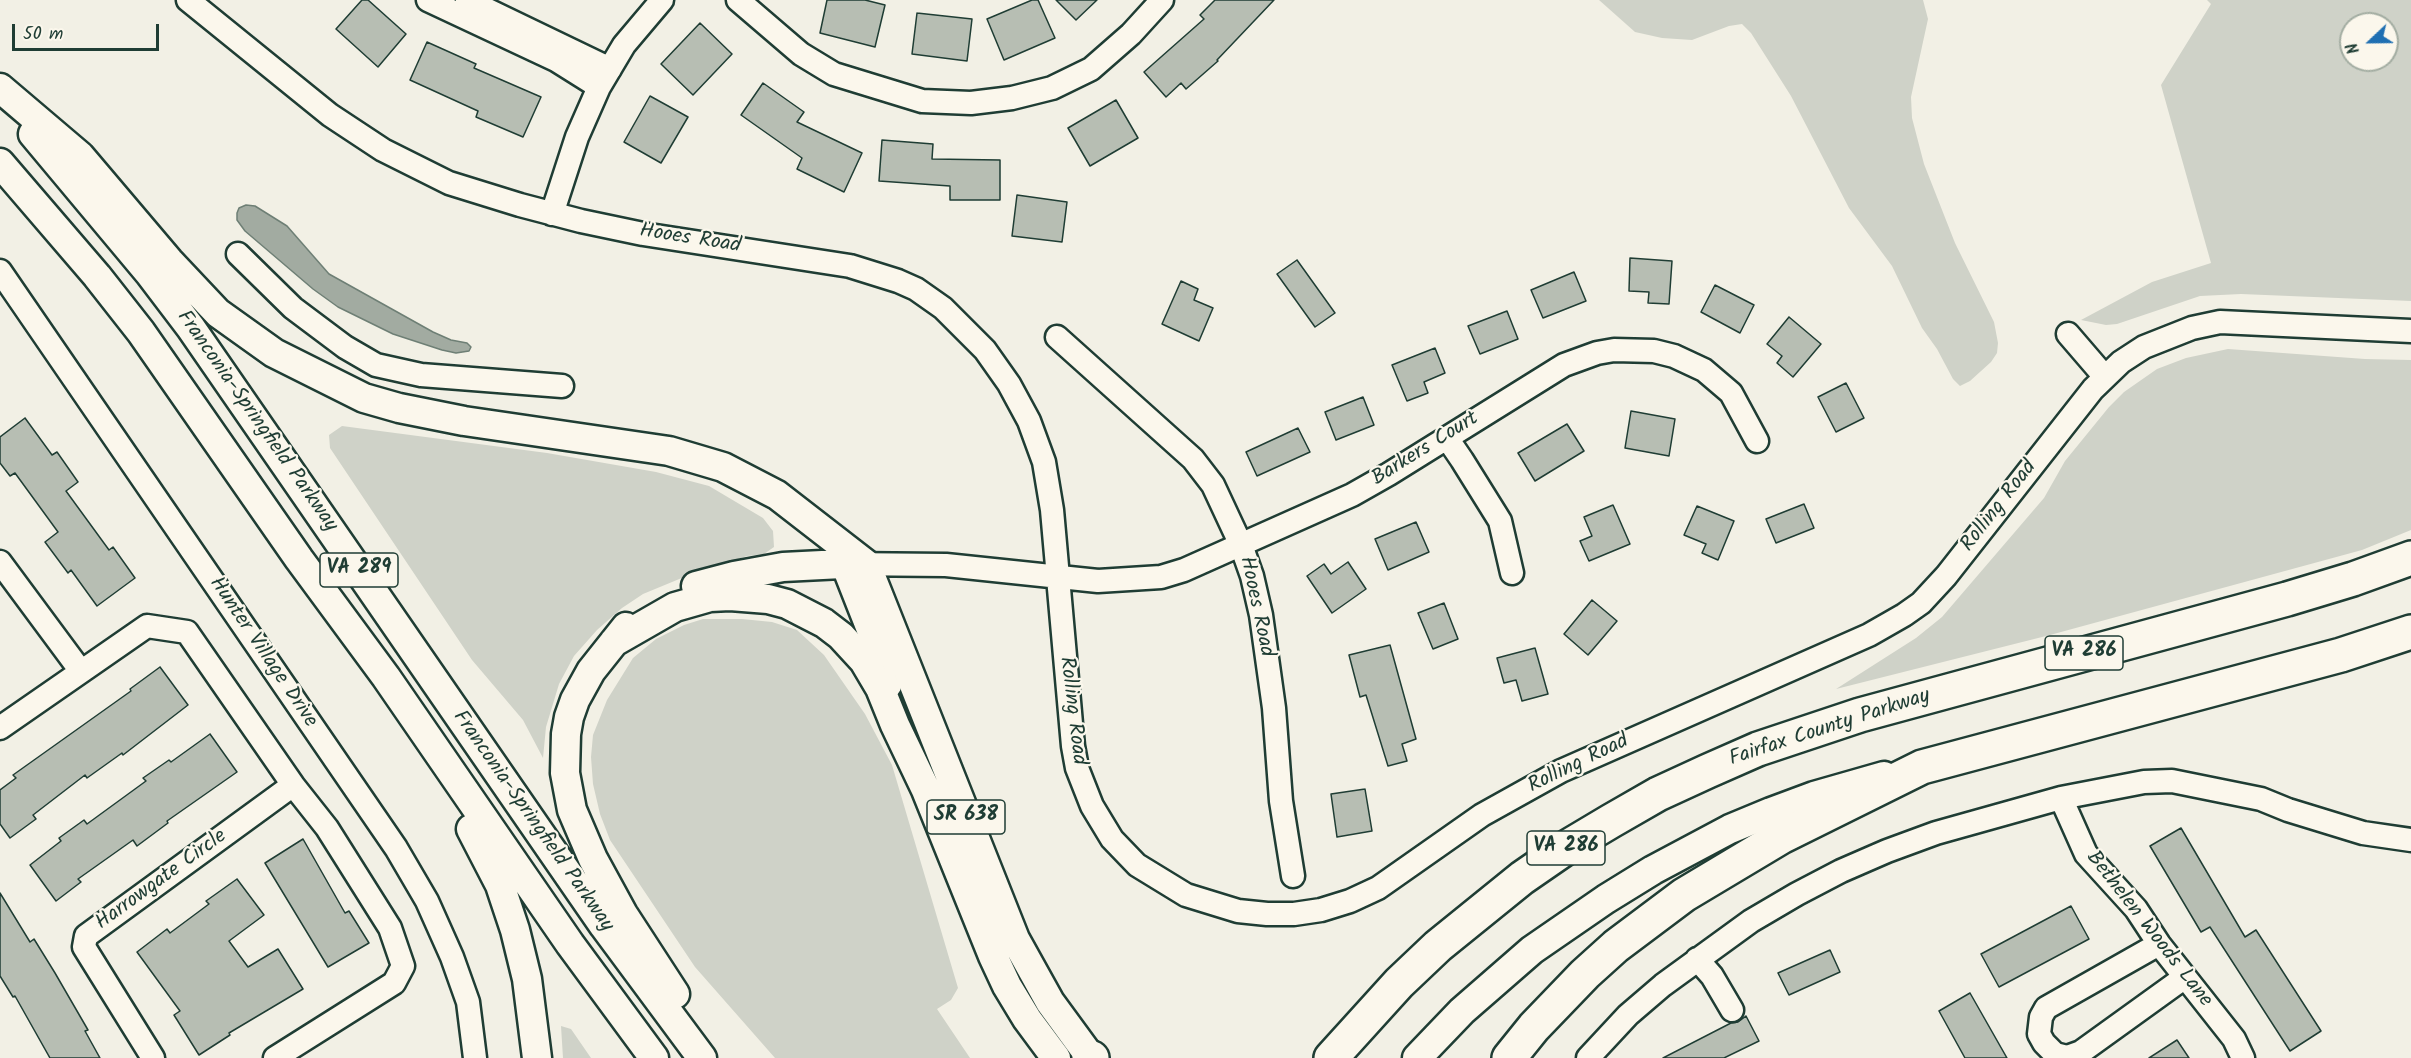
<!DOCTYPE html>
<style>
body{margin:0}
#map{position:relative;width:2411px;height:1058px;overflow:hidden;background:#f2f0e5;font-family:Kalam,sans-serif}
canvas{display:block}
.north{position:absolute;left:2339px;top:12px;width:60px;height:60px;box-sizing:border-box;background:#fbf7ec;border:2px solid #a3ada2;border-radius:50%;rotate:248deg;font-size:16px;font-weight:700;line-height:24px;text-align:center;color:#1f3d34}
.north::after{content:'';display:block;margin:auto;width:21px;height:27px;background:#1f6fb2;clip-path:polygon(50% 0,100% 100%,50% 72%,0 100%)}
.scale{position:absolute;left:12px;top:24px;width:147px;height:27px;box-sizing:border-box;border:3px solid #1f3d34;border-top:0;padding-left:8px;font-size:18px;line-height:21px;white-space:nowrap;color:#1f3d34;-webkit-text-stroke:4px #fbf7ec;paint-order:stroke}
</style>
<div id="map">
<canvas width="2411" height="1058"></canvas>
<div class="north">N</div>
<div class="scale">50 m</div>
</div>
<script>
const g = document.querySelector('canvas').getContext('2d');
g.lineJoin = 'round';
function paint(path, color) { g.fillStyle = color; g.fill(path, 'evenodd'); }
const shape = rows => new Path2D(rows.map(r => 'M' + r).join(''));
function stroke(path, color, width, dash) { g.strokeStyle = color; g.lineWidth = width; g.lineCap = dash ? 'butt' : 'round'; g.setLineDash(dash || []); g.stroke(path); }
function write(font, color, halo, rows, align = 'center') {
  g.font = font + ' Kalam,sans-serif'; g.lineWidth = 4.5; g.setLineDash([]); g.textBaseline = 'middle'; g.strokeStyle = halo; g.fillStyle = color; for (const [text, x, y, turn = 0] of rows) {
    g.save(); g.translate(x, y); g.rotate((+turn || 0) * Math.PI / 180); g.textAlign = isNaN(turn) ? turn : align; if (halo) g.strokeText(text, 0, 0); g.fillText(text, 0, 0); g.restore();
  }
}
paint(shape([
 [1599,0,1923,0,1928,19,1911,97,1912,118,1924,164,1955,243,1994,322,1998,343,1997,353,1991,362,1970,381,1960,386,1953,379,1937,349,1922,328,1892,266,1849,208,1791,96,1751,33,1742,24,1729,26,1692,40,1662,38,1635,32],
 [2207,0,2411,0,2411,301,2241,294,2200,296,2117,324,2106,325,2081,320,2152,282,2211,263,2161,85,2211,4],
 [2351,24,2387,24,2387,60,2351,60],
 [2228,349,2365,359,2411,360,2411,530,2362,550,2050,635,1836,689,1916,638,1942,617,2044,498,2065,461,2109,407,2124,392,2157,369,2186,358],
 [342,426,547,453,656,472,709,486,763,518,773,531,774,547,764,554,747,556,689,575,643,594,622,608,597,630,574,656,559,684,546,727,543,758,523,720,472,660,330,448,329,435],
 [703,619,742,619,772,622,797,630,824,655,865,714,892,765,958,988,951,1000,937,1009,970,1058,775,1058,695,967,610,840,600,814,593,784,591,757,593,735,607,700,633,658,656,639,684,625],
 [561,1026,571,1029,591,1058,563,1058]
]), '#cfd2c8');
const water = shape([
 [246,205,255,206,287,226,329,274,433,332,451,340,467,343,471,347,469,351,456,353,442,350,393,334,338,307,313,289,245,231,237,220,237,213,239,208,246,205]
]);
paint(water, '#a2aba1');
stroke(water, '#6e7f75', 1.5);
const building = shape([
 [362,0,368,0,406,34,378,67,336,29,362,0],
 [827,0,865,0,885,5,875,47,820,33,827,0],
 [1032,0,1038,0,1055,38,1004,60,987,19,1032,0],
 [1056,0,1097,0,1076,20,1056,0],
 [1215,0,1274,0,1217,60,1218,61,1186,89,1181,83,1166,97,1144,72,1204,19,1200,15,1215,0],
 [917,13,972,19,967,61,912,54,917,13],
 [700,23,732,54,693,95,661,64,700,23],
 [427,42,476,64,474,68,541,97,523,137,476,117,478,111,410,80,427,42],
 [763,83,804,112,797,122,862,153,844,192,797,169,802,158,741,115,763,83],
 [650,96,688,117,661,163,624,142,650,96],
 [1116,100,1138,138,1090,166,1068,128,1116,100],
 [882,140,933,144,932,159,1000,160,1000,200,950,200,950,186,879,181,882,140],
 [1017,195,1067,202,1062,242,1012,236,1017,195],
 [1630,258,1672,261,1669,304,1648,303,1649,292,1629,291,1630,258],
 [1297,260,1335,313,1315,327,1277,274,1297,260],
 [1574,272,1586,301,1543,318,1531,290,1574,272],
 [1181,281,1198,289,1194,300,1213,308,1199,341,1162,324,1181,281],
 [1715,285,1754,305,1740,333,1701,312,1715,285],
 [1507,311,1518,339,1480,354,1468,326,1507,311],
 [1789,317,1821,344,1793,377,1777,363,1782,356,1767,344,1789,317],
 [1435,348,1445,373,1424,382,1428,393,1407,401,1392,365,1435,348],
 [1846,383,1864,418,1836,432,1818,397,1846,383],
 [1363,397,1374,425,1336,440,1325,412,1363,397],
 [1631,411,1675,419,1669,456,1625,448,1631,411],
 [25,418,52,455,57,452,78,482,66,491,109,550,113,547,135,578,97,606,71,570,68,573,45,542,58,532,15,473,10,476,0,463,0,437,25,418],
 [1567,424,1584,451,1535,481,1518,453,1567,424],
 [1298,428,1310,452,1257,476,1246,452,1298,428],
 [1804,504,1814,528,1776,543,1766,519,1804,504],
 [1613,505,1630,544,1589,561,1580,541,1592,536,1584,517,1613,505],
 [1697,506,1734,521,1718,560,1702,553,1706,544,1684,535,1697,506],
 [1416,522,1429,552,1388,570,1375,539,1416,522],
 [1348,562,1366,589,1332,613,1307,576,1324,564,1331,574,1348,562],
 [1592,600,1617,621,1588,655,1564,634,1592,600],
 [1444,603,1458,639,1433,649,1418,613,1444,603],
 [1390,645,1416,739,1402,744,1407,761,1388,766,1366,695,1360,697,1349,655,1390,645],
 [1535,648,1548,694,1522,701,1516,680,1504,683,1497,658,1535,648],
 [160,667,188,705,123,755,122,753,87,778,85,775,33,815,36,819,10,838,0,824,0,790,16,778,13,775,131,691,130,689,160,667],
 [210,734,237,772,167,821,168,823,137,846,133,840,78,879,81,882,56,901,30,865,61,841,59,838,84,820,87,824,146,781,143,778,169,760,171,762,210,734],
 [1365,789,1372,831,1337,837,1331,794,1365,789],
 [2181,828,2245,937,2256,930,2321,1031,2290,1051,2210,927,2201,932,2150,846,2181,828],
 [303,839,345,913,349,911,369,943,328,967,265,863,303,839],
 [237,879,264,915,229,941,248,967,278,949,303,989,229,1033,230,1035,199,1055,174,1015,180,1011,137,952,167,929,170,933,209,904,206,901,237,879],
 [0,893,30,942,34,939,55,973,88,1030,85,1031,100,1058,50,1058,15,996,13,997,0,976,0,893],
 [2071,906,2089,939,1999,987,1981,954,2071,906],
 [1830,950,1840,972,1789,995,1778,973,1830,950],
 [1970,993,2007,1058,1965,1058,1939,1011,1970,993],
 [1746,1016,1759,1041,1724,1058,1663,1058,1731,1023,1738,1022,1746,1016],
 [2177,1040,2189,1058,2149,1058,2177,1040]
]);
paint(building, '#b7beb3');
stroke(building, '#1f3d34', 1.5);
const minor = shape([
 [188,0,330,115,383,150,449,183,520,205,581,221,643,234,850,266,898,281,916,289,943,308,985,350,1009,384,1029,421,1044,462,1052,510,1073,746,1077,768,1092,806,1112,839,1137,865,1186,895,1238,911,1267,914,1294,914,1321,910,1350,901,1378,888,1482,815,1561,771,1869,635,1904,615,1921,603,1946,576,2093,389,2121,362,2144,347,2192,328,2220,322,2411,331],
 [428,0,556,60,599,87],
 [467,0,610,69],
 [738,0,801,54,834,74,922,101,971,103,1012,98,1052,88,1091,69,1131,34,1162,0],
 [552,214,577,137,599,87,624,45,662,0],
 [238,254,293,308,345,347,376,365,421,375,562,386],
 [0,271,396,848,427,901,452,957,468,1002,475,1058],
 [2068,334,2105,377],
 [1057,337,1193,459,1213,485,1241,545,1252,576,1261,615,1274,708,1281,801,1293,876],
 [1447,438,1462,460,1500,521,1512,573],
 [0,562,80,670],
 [890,686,842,564,946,565,1098,581,1161,577,1184,570,1352,495,1389,474,1564,365,1597,353,1614,350,1654,351,1674,356,1704,370,1731,393,1757,441],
 [0,728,147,626,187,632,293,785],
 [2061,798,2086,854,2136,909,2159,944,2234,1039,2243,1058],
 [2159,944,2046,1008,2041,1017,2039,1034,2044,1043,2055,1054,2067,1057,2081,1052,2185,977],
 [1697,959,1712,976,1732,1010],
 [153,1058,84,947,86,936,293,785,327,828,390,928,403,966,394,983,275,1058],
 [1588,1058,1628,1015,1663,985,1751,921,1797,894,1841,871,1887,851,1936,833,2061,798,2144,782,2172,781,2261,799,2288,810,2363,833,2411,840]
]);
const major = shape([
 [0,88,80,156,169,261,218,313,274,353,364,398,399,408,464,421,669,451,723,467,777,495,866,564,1015,939,1050,1002,1091,1058],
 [33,134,150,274,191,328,604,926,702,1058],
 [0,163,97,276,141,332,299,559,386,677,570,944,654,1058],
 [696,586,734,576,783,567,842,564],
 [626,627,591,671,575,700,569,717,566,734,565,773,572,810,593,859,623,914,675,994],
 [614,642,675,607,710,597,730,596,768,599,787,604,824,623,841,636,864,661,880,688,895,725,926,790,993,956,1007,986,1027,1019,1056,1058],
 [471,829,500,885,515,930,527,979,537,1058],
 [1417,1058,1462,1011,1532,950,1606,899,1653,870,1730,829,1771,812,1814,796,1884,776]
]);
const highway = shape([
 [1089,1057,1092,1058],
 [1331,1058,1399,983,1438,946,1522,878,1564,849,1611,821,1658,794,1708,771,1758,749,1860,715,2287,599,2353,579,2411,558],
 [1509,1058,1534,1027,1585,974,1616,946,1684,895,1781,837,1922,767,2341,655,2411,632]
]);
stroke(minor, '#1f3d34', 27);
stroke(major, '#1f3d34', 33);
stroke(highway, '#1f3d34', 38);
stroke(minor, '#fbf7ec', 22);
stroke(major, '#fbf7ec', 28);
stroke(highway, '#fbf7ec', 33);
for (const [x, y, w] of [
 [359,570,78],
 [2084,653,78],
 [966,817,78],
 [1566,848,78]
]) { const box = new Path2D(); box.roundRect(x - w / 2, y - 17, w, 34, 4.5); g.fillStyle = '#fbf7ec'; g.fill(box); stroke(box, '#1f3d34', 1.5); }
write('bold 20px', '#1f3d34', null, [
 ["VA 289",359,570],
 ["VA 286",2084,653],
 ["SR 638",966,817],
 ["VA 286",1566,848]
]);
write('21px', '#1f3d34', '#fbf7ec', [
 ["Hooes Road",690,240,9],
 ["Franconia-Springfield Parkway",256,422,55],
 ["Barkers Court",1426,450,-32],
 ["Rolling Road",2000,507,-52],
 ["Hooes Road",1255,607,78],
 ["Hunter Village Drive",262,653,56],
 ["Rolling Road",1071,711,83],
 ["Fairfax County Parkway",1830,729,-18],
 ["Rolling Road",1579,765,-26],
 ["Franconia-Springfield Parkway",532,822,55],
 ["Harrowgate Circle",162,881,-36],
 ["Bethelen Woods Lane",2148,930,52]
]);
</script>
